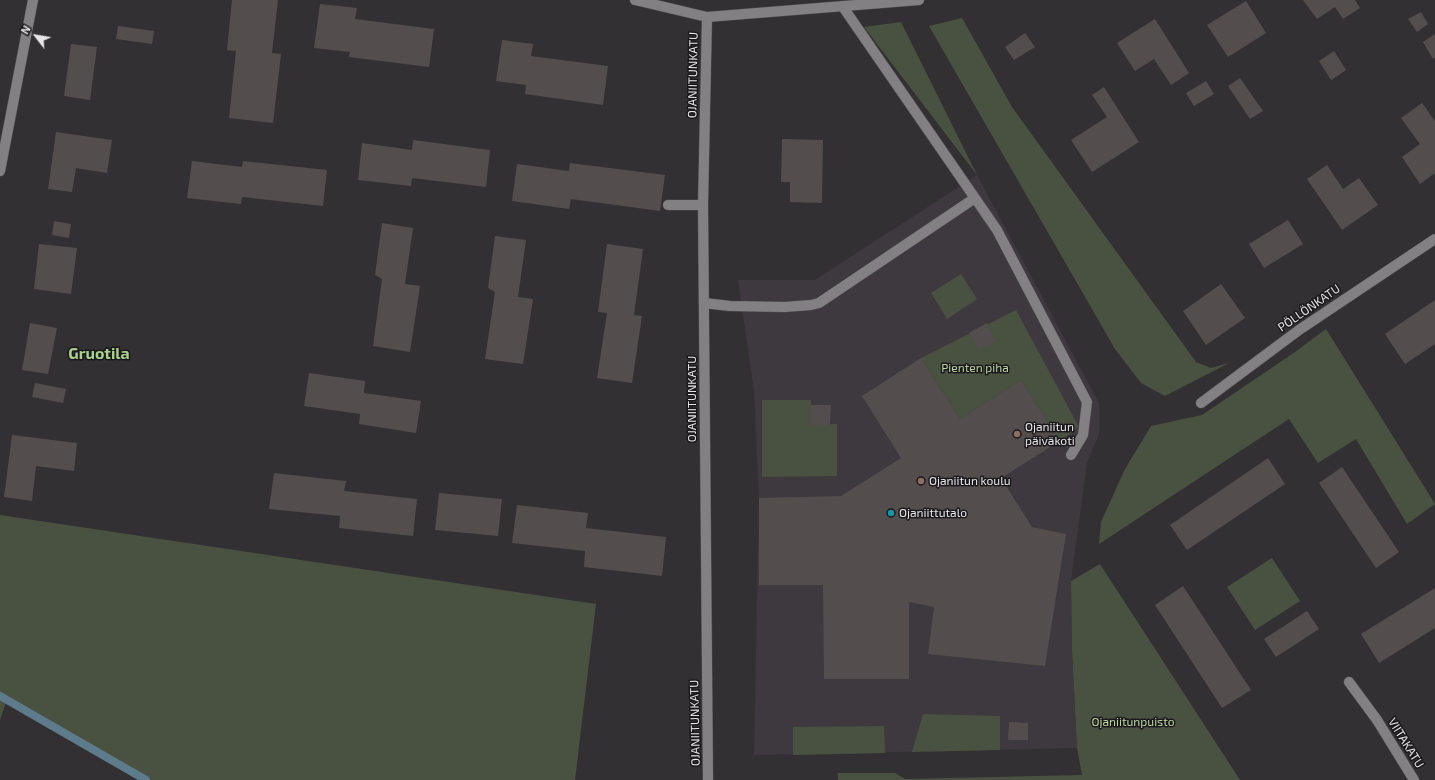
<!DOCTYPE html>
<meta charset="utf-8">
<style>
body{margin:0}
#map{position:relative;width:1435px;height:780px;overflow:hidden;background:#333033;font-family:"Exo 2",sans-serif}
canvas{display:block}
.north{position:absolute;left:16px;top:16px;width:40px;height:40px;-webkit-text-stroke:3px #1a181a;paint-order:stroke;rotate:301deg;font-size:11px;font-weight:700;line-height:16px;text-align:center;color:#e7e5e7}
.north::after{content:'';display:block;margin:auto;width:14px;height:18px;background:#e7e5e7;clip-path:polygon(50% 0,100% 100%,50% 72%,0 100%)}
</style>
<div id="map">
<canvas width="1435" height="780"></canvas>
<div class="north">N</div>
</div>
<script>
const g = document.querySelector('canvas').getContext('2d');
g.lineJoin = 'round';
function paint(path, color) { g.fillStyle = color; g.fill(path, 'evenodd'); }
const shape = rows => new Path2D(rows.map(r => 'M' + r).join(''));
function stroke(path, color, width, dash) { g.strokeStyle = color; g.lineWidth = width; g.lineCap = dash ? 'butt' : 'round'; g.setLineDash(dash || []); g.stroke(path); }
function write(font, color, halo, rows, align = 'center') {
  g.font = font + ' "Exo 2",sans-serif'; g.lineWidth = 3; g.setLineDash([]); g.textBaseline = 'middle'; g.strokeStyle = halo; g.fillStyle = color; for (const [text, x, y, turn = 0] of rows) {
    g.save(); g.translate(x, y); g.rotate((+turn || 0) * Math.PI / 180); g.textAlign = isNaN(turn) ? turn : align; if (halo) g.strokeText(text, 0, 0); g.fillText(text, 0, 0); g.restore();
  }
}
paint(shape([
 [977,175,1099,403,1099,434,1087,463,1071,581,1072,650,1077,748,754,755,759,498,754,391,738,280,815,280]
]), '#3e383f');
paint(shape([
 [962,18,1012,107,1196,362,1211,368,1229,363,1165,396,1141,383,1115,349,929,26],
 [901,22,977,175,864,27],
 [961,274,977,299,947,319,931,293],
 [1016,310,1079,427,1060,441,1021,380,960,419,921,358],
 [1326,329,1435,504,1407,524,1356,439,1318,463,1289,419,1099,544,1101,522,1125,469,1151,426,1202,415,1295,352],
 [762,400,811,400,811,425,837,424,837,476,762,477],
 [0,515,596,604,575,780,146,780,7,699,0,720],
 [1272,558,1300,601,1255,630,1227,587],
 [1100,564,1240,780,838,780,838,773,895,773,905,779,1082,775,1077,748,1072,650,1071,581],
 [923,714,1000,716,1000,750,912,752],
 [884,726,885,753,793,755,793,727]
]), '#495241');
stroke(shape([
 [0,696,146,780]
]), '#5e7b8c', 8);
paint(shape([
 [232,0,278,0,272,53,281,54,273,123,229,118,236,51,227,50],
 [1303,0,1355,0,1360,8,1343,19,1335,7,1317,19],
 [1246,1,1266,33,1228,57,1207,25],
 [320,4,357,8,355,19,434,29,429,67,349,57,350,52,314,48],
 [1421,12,1428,24,1417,32,1408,19],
 [1155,19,1189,73,1171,85,1154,59,1135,71,1117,43],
 [118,26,154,31,152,44,116,39],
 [1025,33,1035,47,1014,60,1005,47],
 [1435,34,1435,58,1433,59,1423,42],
 [502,40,533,44,531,56,608,66,603,105,525,94,526,85,496,81],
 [71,44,97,47,90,100,64,96],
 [1334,51,1346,70,1331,80,1319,61],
 [1240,78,1263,111,1250,119,1228,86],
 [1206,81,1214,94,1194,106,1186,93],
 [1104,87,1139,142,1092,172,1071,140,1107,117,1092,95],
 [1422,103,1435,121,1435,173,1420,184,1402,157,1420,144,1401,118],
 [56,132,112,140,107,173,76,168,72,192,48,189],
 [782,139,823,140,822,203,790,202,790,182,781,182],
 [413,140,490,150,486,187,412,178,411,186,358,180,362,143,412,150],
 [192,161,242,167,243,161,327,170,323,206,242,197,241,204,187,198],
 [570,163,665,175,660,211,571,199,569,209,512,201,517,164,569,171],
 [1327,165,1343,189,1359,178,1378,205,1342,230,1307,179],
 [1288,220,1303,244,1264,268,1249,244],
 [54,221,71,224,69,238,52,235],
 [382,223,413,228,405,284,420,286,410,352,373,346,382,279,375,275],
 [495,236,526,240,518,297,533,299,523,364,485,359,495,292,488,288],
 [39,244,77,248,71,294,34,289],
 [607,244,643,249,634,315,642,316,632,383,597,378,607,313,598,312],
 [1221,284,1245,318,1206,345,1183,311],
 [1435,300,1435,344,1405,364,1385,334],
 [30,323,57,328,48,374,22,370],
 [987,323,996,341,979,350,969,333],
 [921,358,960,419,1021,380,1060,441,1001,478,1032,527,1066,534,1045,666,928,654,934,607,909,602,909,679,824,679,823,585,759,585,759,498,841,496,901,458,862,396],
 [309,373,365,381,364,393,421,401,416,433,359,424,360,414,304,406],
 [35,383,66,389,63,403,32,397],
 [811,405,831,405,830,425,811,425],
 [12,435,77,443,74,471,36,466,32,501,4,497],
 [1268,458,1285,484,1187,550,1170,525],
 [1342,467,1399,552,1376,568,1319,483],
 [274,473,346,481,344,491,417,499,413,536,339,528,340,516,269,509],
 [439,493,502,499,498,536,435,530],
 [517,505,588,513,586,528,666,537,662,576,584,567,585,551,512,543],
 [1183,586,1251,690,1222,708,1155,605],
 [1435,588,1435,628,1379,663,1361,634],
 [1307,611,1319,629,1276,657,1264,639],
 [1009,722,1028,723,1028,740,1008,740]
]), '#534e4d');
const lane = shape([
 [843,7,997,230,1087,402,1083,435,1071,455],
 [668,205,703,205],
 [704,303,730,306,785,307,811,305,819,303,975,198],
 [1349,682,1377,720]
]);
const street = shape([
 [0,171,33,0],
 [1201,403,1299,330,1435,239],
 [1377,720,1414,780]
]);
const secondary = shape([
 [635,0,707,17,919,0],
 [707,17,703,205,708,780]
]);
stroke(lane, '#504d50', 11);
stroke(street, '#504d50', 11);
stroke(secondary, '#504d50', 11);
stroke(lane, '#838084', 10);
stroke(street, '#838084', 10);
stroke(secondary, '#838084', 10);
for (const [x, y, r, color] of [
 [1017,434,4,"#8d6e63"],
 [921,481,4,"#8d6e63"],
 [891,513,4,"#0f9aa8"]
]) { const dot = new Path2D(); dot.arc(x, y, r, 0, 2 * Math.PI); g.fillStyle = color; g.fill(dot); stroke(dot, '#1a181a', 1.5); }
write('12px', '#e7e5e7', '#1a181a', [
 ["OJANIITUNKATU",693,75,-89],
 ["PÖLLÖNKATU",1309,308,-35],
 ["OJANIITUNKATU",692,399,-90],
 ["OJANIITUNKATU",695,723,-91],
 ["VIITAKATU",1406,743,58]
]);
write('12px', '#bdd6a4', '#1a181a', [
 ["Pienten piha",975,368],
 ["Ojaniitunpuisto",1133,722]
]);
write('12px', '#e7e5e7', '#1a181a', [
 ["Ojaniitun",1025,427],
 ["päiväkoti",1025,441],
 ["Ojaniitun koulu",929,481],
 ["Ojaniittutalo",899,513]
], 'left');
write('bold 16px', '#a9d08d', '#1a181a', [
 ["Gruotila",99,354]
]);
</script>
